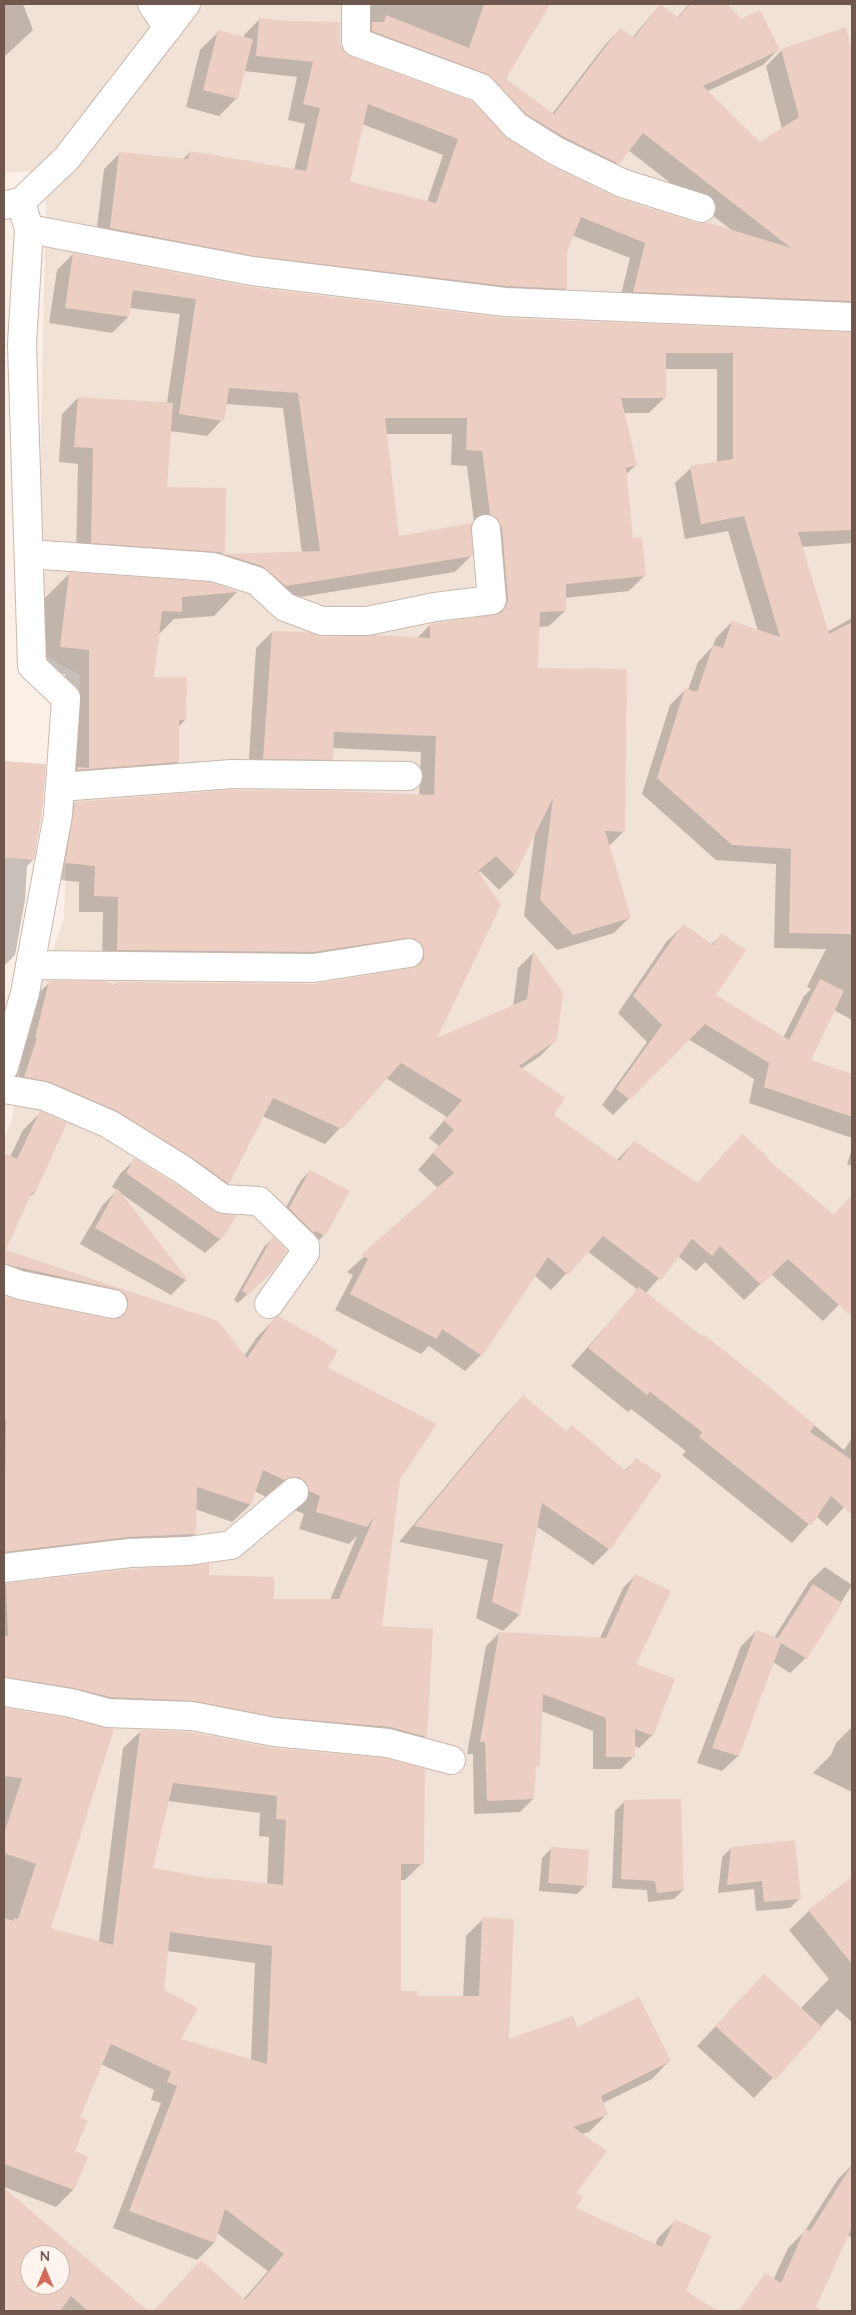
<!DOCTYPE html>
<style>
body{margin:0}
#map{position:relative;width:856px;height:2315px;overflow:hidden;background:#faf0e7;font-family:Quicksand,sans-serif}
canvas{display:block}
.frame{position:absolute;inset:0;border:5px solid #70574e;pointer-events:none}
.north{position:absolute;left:20px;top:2245px;width:50px;height:50px;box-sizing:border-box;background:#fdf5ed;border:1px solid #c5b6ad;border-radius:50%;rotate:0deg;font-size:14px;font-weight:700;line-height:20px;text-align:center;color:#70574e}
.north::after{content:'';display:block;margin:auto;width:18px;height:22px;background:#d56a5a;clip-path:polygon(50% 0,100% 100%,50% 72%,0 100%)}
</style>
<div id="map">
<canvas width="856" height="2315"></canvas>
<div class="frame"></div>
<div class="north">N</div>
</div>
<script>
const g = document.querySelector('canvas').getContext('2d');
g.lineJoin = 'round';
function paint(path, color) { g.fillStyle = color; g.fill(path, 'evenodd'); }
const shape = rows => new Path2D(rows.map(r => 'M' + r).join(''));
function stroke(path, color, width, dash) { g.strokeStyle = color; g.lineWidth = width; g.lineCap = dash ? 'butt' : 'round'; g.setLineDash(dash || []); g.stroke(path); }
paint(shape([
 [4,4,852,4,852,2311,4,2311,4,1138,11,1123,28,1023,64,918,67,823,78,719,80,675,36,651,46,204,30,171,4,173],
 [30,2255,60,2255,60,2285,30,2285]
]), '#f0e2d6');
paint(shape([
 [4,4,23,4,33,30,4,57],
 [362,4,533,4,505,79,552,114,605,45,620,29,632,38,660,5,677,18,689,4,726,4,741,21,779,49,763,65,706,92,760,144,782,129,766,66,782,50,845,28,852,57,852,334,851,326,618,307,630,258,566,233,566,289,550,304,95,244,104,169,120,153,183,159,190,152,294,171,305,124,288,120,297,77,244,71,237,98,219,116,186,107,200,50,218,32,244,38,244,35,260,19,339,43,343,52,507,140,549,166,617,199,696,224,734,232,628,150,602,179,471,89,356,47],
 [362,124,443,155,427,202,348,183],
 [73,254,250,288,504,319,852,334,852,543,801,547,827,632,852,618,852,1020,834,1010,809,1061,852,1075,852,1138,749,1103,754,1079,688,1039,613,1115,602,1105,647,1042,618,1013,667,941,683,926,711,945,721,935,714,996,783,1038,804,996,811,989,807,987,826,949,774,948,776,864,716,860,642,794,670,705,685,690,688,690,698,662,713,646,716,638,732,622,758,631,728,531,685,539,675,483,691,468,717,463,717,369,665,369,665,397,649,413,624,413,636,465,625,475,632,540,645,575,629,591,565,598,565,611,549,626,539,627,537,669,623,832,609,846,630,917,614,933,557,950,524,916,535,832,514,875,499,890,480,871,478,873,434,1040,513,1007,518,968,533,953,556,1040,540,1056,521,1069,552,1116,616,1161,634,1142,697,1184,742,1135,766,1160,833,1216,850,1199,852,1200,852,1291,823,1321,771,1274,744,1300,705,1262,696,1271,678,1256,645,1294,750,1372,844,1450,852,1438,852,1498,827,1526,816,1516,792,1543,682,1455,686,1451,631,1409,628,1412,571,1366,638,1290,587,1251,551,1290,534,1275,481,1355,465,1371,429,1346,421,1354,335,1310,353,1275,347,1272,439,1189,418,1170,439,1146,429,1138,447,1117,386,1078,325,1144,262,1116,227,1183,212,1199,101,1126,9,1092,22,1054,20,1053,34,998,50,982,114,986,117,983,317,985,409,970,406,959,102,966,103,912,79,912,79,882,50,879,59,819,75,803,419,796,421,752,332,748,332,759,316,775,248,774,256,648,272,632,322,638,417,638,430,625,492,615,486,544,475,530,467,466,451,465,452,434,386,434,398,537,471,556,455,572,269,602,246,582,76,558,78,464,59,462,62,414,78,398,167,403,180,314,129,308,128,317,112,333,49,323,57,270],
 [225,404,283,408,302,553,223,555,224,489,166,488,170,431,207,436,222,420],
 [69,574,210,584,237,592,214,616,174,619,158,635,153,678,185,720,178,727,178,762,154,786,65,781,65,674,36,671,45,598],
 [4,762,44,766,33,860,27,866,25,900,15,955,4,966],
 [40,1113,66,1124,34,1193,27,1199,4,1251,218,1322,244,1356,257,1337,274,1320,326,1368,399,1478,381,1627,432,1630,425,1737,408,1754,4,1696,4,1584,131,1570,208,1576,272,1600,330,1600,357,1536,349,1544,299,1529,304,1514,292,1509,273,1493,266,1497,254,1491,250,1505,232,1522,195,1509,195,1534,177,1551,4,1567,4,1296,16,1302,111,1321,111,1316,4,1286,4,1155,10,1157,23,1130],
 [852,1149,852,1166,847,1164],
 [134,1160,213,1213,235,1216,220,1239,205,1253,119,1192,186,1280,171,1295,80,1244,102,1206,117,1190,112,1187,120,1174],
 [310,1171,324,1235,315,1244,280,1218,301,1180],
 [273,1238,262,1280,238,1303,234,1300,264,1247],
 [523,1397,566,1433,624,1471,636,1460,609,1549,593,1565,536,1526,519,1615,503,1631,476,1618,488,1560,399,1542,507,1413],
 [825,1567,852,1585,806,1658,790,1673,773,1662,738,1756,722,1771,697,1763,741,1646,756,1631,774,1638,809,1582],
 [636,1575,634,1665,652,1735,639,1748,634,1746,634,1756,621,1769,593,1769,593,1731,541,1711,538,1765,534,1769,533,1799,520,1812,474,1814,473,1754,467,1754,486,1646,499,1633,600,1638,623,1588],
 [4,1709,67,1720,50,1929,99,1942,123,1748,141,1731,422,1863,405,1880,400,1880,400,1993,416,1998,463,1998,466,1936,483,1919,508,2041,576,2029,669,2061,652,2079,603,2103,607,2114,589,2132,581,2134,574,2208,655,2245,658,2238,675,2221,684,2291,691,2296,684,2311,540,2311,520,2302,516,2311,373,2311,397,2270,391,2265,345,2311,154,2311,184,2279,243,2300,268,2271,217,2233,214,2243,197,2260,113,2228,161,2103,151,2100,154,2090,101,2064,78,2118,73,2152,73,2190,56,2207,4,2187,4,2046,7,2039,4,2038],
 [168,1801,260,1813,259,1836,269,1837,267,1885,214,1880,151,1869],
 [167,1951,255,1963,251,2060,179,2040,163,1991],
 [852,1727,852,1792,813,1773,831,1755,836,1743],
 [624,1802,683,1890,674,1899,648,1902,647,1890,612,1888,615,1811],
 [731,1848,799,1899,790,1908,756,1911,754,1889,718,1893,722,1857],
 [551,1849,586,1885,577,1894,539,1891,542,1858],
 [852,1878,852,2022,837,2009,754,2098,697,2046,764,1975,800,2009,829,1979,789,1930,809,1911],
 [852,2165,852,2238,847,2235,813,2311,759,2311,788,2248,805,2231,838,2179],
 [4,2239,72,2248,146,2311,4,2311],
 [30,2255,60,2255,60,2285,30,2285]
]), '#0003');
paint(shape([
 [484,4,550,4,506,79,554,114,620,28,634,38,660,4,678,18,690,4,727,4,741,19,760,10,780,50,703,86,760,142,799,117,781,49,846,27,852,52,852,301,633,292,645,243,581,217,567,252,567,289,506,286,254,256,110,228,119,152,188,159,190,151,306,171,320,108,303,104,313,62,256,56,259,18,287,21,340,22,340,43,344,51,350,56,472,101,508,139,549,165,617,198,696,223,706,222,791,248,643,133,619,164,564,137,526,114,487,74,372,31,372,22,384,22,386,15,469,48],
 [368,104,458,139,436,203,350,182],
 [218,30,253,39,238,99,203,90],
 [73,253,250,287,503,318,852,332,852,530,798,532,829,634,852,622,852,934,789,933,791,849,732,845,657,778,685,688,697,692,713,645,723,648,732,621,780,637,744,516,701,524,690,466,733,459,733,353,666,353,666,398,621,398,637,465,626,468,633,538,642,537,646,576,566,584,566,611,540,612,538,668,627,669,625,832,605,831,631,918,573,935,540,900,553,798,515,875,496,856,478,871,501,905,437,1038,527,999,533,951,563,993,557,1040,519,1066,565,1098,554,1115,619,1161,634,1141,698,1183,742,1134,769,1158,767,1159,834,1215,852,1195,852,1317,788,1259,761,1285,720,1246,712,1256,692,1239,661,1280,603,1236,568,1275,548,1257,482,1356,442,1329,437,1339,350,1294,368,1259,361,1255,454,1173,433,1153,454,1130,444,1121,462,1100,401,1063,342,1129,273,1098,229,1184,191,1157,117,1111,50,1082,24,1077,37,1038,35,1038,49,981,102,981,117,985,117,982,314,984,411,968,419,965,424,958,424,950,421,944,415,939,407,938,313,952,117,950,118,897,94,896,95,866,65,863,75,802,228,790,333,791,434,795,436,736,334,732,333,760,263,759,272,631,308,632,322,637,375,635,430,638,430,624,494,615,501,613,506,607,508,599,502,528,498,520,490,514,482,451,466,450,467,418,385,418,399,536,472,523,473,556,286,586,262,566,218,552,91,543,93,448,74,447,78,397,173,403,167,487,226,488,225,554,320,551,298,393,229,388,224,421,179,414,196,299,133,290,129,317,65,308],
 [69,572,210,582,239,592,182,597,182,612,162,611,154,677,187,677,186,720,179,720,179,762,77,770,77,767,89,768,89,650,60,647],
 [4,761,46,764,42,813,34,860,4,857],
 [683,924,713,945,721,933,746,950,716,995,789,1040,820,979,844,991,811,1060,852,1074,852,1117,764,1087,769,1063,705,1024,630,1100,616,1089,662,1025,633,996],
 [40,1111,67,1123,35,1193,32,1192,6,1250,218,1321,247,1358,274,1319,278,1316,320,1339,338,1351,328,1368,437,1424,400,1479,382,1626,433,1629,427,1737,390,1727,276,1717,195,1701,110,1697,74,1688,4,1677,4,1636,8,1636,6,1584,131,1569,209,1564,209,1575,274,1577,274,1599,339,1599,374,1517,367,1527,316,1512,320,1496,309,1491,306,1482,299,1477,292,1477,284,1480,263,1470,251,1505,197,1487,196,1534,128,1537,4,1552,6,1420,4,1420,4,1296,17,1300,110,1319,117,1319,124,1315,128,1307,128,1299,124,1293,116,1289,4,1264,4,1153,17,1159],
 [134,1158,174,1183,214,1212,237,1215,221,1240,126,1173],
 [310,1170,350,1191,325,1236,316,1231,314,1233,289,1208],
 [117,1188,188,1280,187,1281,95,1228],
 [273,1236,287,1251,273,1271,248,1295,242,1291],
 [639,1287,703,1337,704,1335,750,1371,815,1425,810,1432,852,1460,852,1515,831,1496,811,1526,699,1437,702,1432,650,1392,647,1395,588,1348],
 [523,1395,566,1431,572,1425,626,1471,636,1458,662,1475,610,1550,542,1503,520,1615,492,1602,503,1544,414,1526],
 [635,1574,671,1591,636,1664,675,1679,653,1736,635,1729,635,1757,606,1757,606,1718,543,1694,540,1766,536,1766,534,1799,487,1801,485,1742,480,1742,499,1632,606,1638],
 [813,1584,842,1603,807,1659,781,1643,739,1756,712,1748,756,1630,778,1638],
 [4,1708,68,1718,114,1729,51,1928,113,1945,140,1730,190,1732,272,1748,385,1758,425,1769,424,1864,401,1864,401,1991,417,1991,417,1996,479,1996,482,1917,514,1919,509,2039,573,2016,577,2027,639,1997,671,2061,601,2096,608,2115,573,2127,607,2151,576,2193,583,2197,576,2208,662,2247,675,2219,711,2236,686,2291,718,2311,154,2311,201,2260,245,2300,284,2254,225,2209,215,2243,129,2211,177,2086,167,2082,171,2072,111,2044,80,2117,88,2120,75,2151,88,2157,74,2190,4,2164,4,1918,14,1921,14,1918,18,1919,36,1864,4,1853,4,1834,22,1778,4,1776],
 [173,1783,277,1796,276,1819,286,1820,283,1885,215,1878,215,1879,153,1868],
 [170,1932,272,1946,267,2064,181,2039,198,2008,164,1990],
 [664,1799,681,1799,684,1890,657,1893,655,1881,621,1879,624,1800],
 [795,1840,801,1899,764,1902,762,1881,727,1885,731,1847],
 [551,1847,589,1850,587,1886,548,1883],
 [852,1877,852,1964,808,1910],
 [764,1974,822,2027,775,2080,715,2026],
 [852,2165,852,2227,816,2307,822,2311,739,2311,765,2273,781,2283,805,2229,810,2231],
 [4,2188,148,2311,88,2311,71,2296,60,2311,4,2311],
 [30,2255,60,2255,60,2285,30,2285]
]), '#eccec2');
const minor = shape([
 [152,4,168,28],
 [356,4,356,42,481,88,516,126,556,151,622,183,701,208],
 [4,205,21,202,67,158,186,4],
 [29,229,252,271,505,302,852,317],
 [29,554,213,567,257,581,285,607,322,621,367,621,435,607,492,600,486,529],
 [60,787,232,774,408,776],
 [30,965,314,968,409,953],
 [4,1067,25,993,58,815,66,698,32,666,22,344,29,229,21,202],
 [4,1089,44,1096,109,1124,183,1170,223,1199,259,1201,305,1246,305,1253,269,1304],
 [4,1279,20,1285,113,1304],
 [4,1568,130,1553,188,1551,231,1545,294,1492],
 [4,1692,71,1703,108,1713,192,1716,274,1732,388,1743,451,1760]
]);
stroke(minor, '#cab8ae', 30);
stroke(minor, '#fff', 28);
</script>
